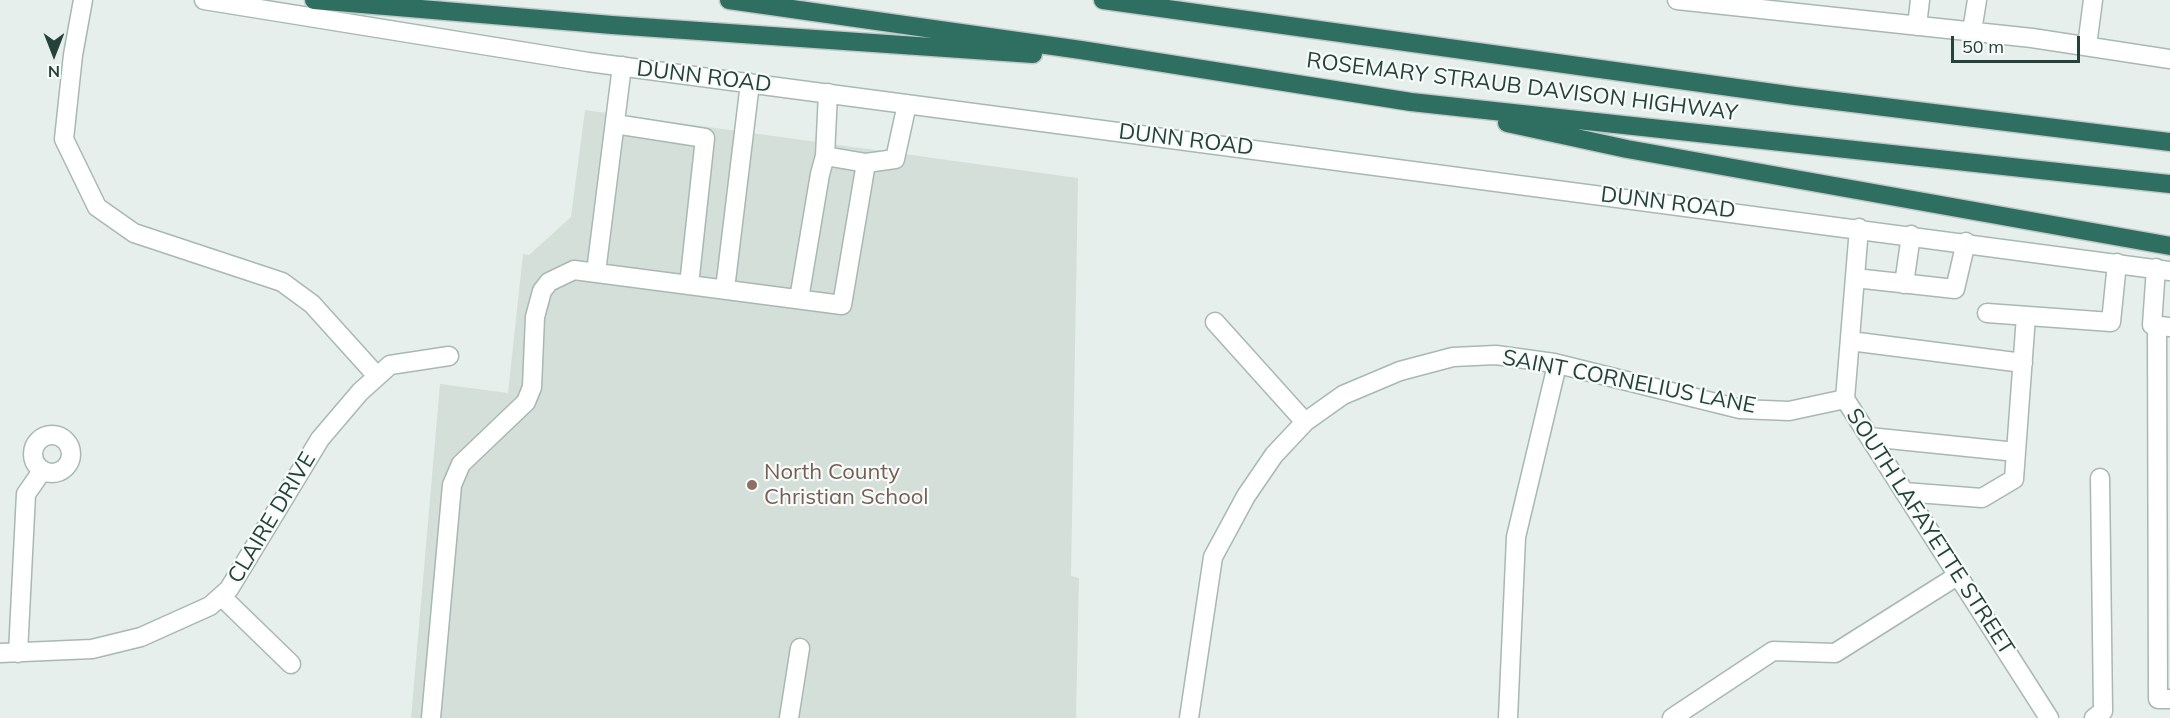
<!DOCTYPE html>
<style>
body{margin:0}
#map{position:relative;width:2170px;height:718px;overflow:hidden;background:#e6efeb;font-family:Mulish,sans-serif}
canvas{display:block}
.north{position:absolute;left:24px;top:24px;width:60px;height:60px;-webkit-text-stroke:4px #f7fbf9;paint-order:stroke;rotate:180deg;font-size:16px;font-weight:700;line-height:24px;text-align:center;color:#24423a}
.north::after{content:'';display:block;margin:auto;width:21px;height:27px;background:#24423a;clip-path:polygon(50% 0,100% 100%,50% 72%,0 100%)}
.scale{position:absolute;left:1951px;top:36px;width:129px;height:27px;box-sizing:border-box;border:3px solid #24423a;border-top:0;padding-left:8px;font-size:18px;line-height:21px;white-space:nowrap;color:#24423a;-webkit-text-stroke:4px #f7fbf9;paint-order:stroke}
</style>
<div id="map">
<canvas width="2170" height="718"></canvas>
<div class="north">N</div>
<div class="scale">50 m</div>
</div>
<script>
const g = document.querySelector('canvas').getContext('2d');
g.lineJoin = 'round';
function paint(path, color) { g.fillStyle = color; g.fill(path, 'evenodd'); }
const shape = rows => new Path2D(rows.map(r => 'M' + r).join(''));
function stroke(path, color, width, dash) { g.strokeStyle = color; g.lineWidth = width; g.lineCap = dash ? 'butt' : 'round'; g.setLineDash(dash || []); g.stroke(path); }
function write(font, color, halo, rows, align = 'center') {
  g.font = font + ' Mulish,sans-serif'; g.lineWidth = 4.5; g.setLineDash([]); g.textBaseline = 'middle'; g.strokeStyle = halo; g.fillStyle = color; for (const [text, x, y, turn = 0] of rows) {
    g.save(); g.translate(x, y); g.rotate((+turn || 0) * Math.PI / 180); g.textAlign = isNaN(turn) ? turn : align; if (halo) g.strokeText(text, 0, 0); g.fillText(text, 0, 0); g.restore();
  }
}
paint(shape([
 [585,110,1078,178,1071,576,1079,578,1076,718,411,718,440,384,508,393,523,254,529,255,571,217]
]), '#d4dfda');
const minor = shape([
 [83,0,73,55,64,139,97,207,134,233,282,282,312,304,377,376],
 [204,0,588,62,2170,271],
 [1677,0,2032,38,2170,59],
 [1917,26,1920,0],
 [1972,31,1977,0],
 [2087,46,2093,0],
 [615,124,705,138,689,285],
 [825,156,866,163,895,159,907,104],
 [1859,228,1845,399,2049,718],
 [2156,268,2152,325,2170,327],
 [596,272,622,66],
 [1855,278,1955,289,1966,242],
 [1904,284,1911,235],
 [725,289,750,83],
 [799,299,820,174,825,156,828,93],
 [1987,313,2111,322,2117,263],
 [1215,322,1305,422],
 [2157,326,2158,699,2170,699],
 [1850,341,2023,363],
 '33 454a19 19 0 1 1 38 0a19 19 0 1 1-38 0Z',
 [1869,437,2016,452],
 [1904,492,1982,498,2014,479,2026,316],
 [221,596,291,664],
 [0,653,92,649,141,637,210,606,229,589,320,439,360,392,390,365,449,356],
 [18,653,26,494,42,471],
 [431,718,452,485,461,464,526,402,532,387,535,317,542,291,549,282,574,270,842,305,866,163],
 [789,718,800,648],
 [1189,718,1213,557,1246,496,1274,455,1305,422,1343,395,1400,371,1453,357,1496,355,1554,363,1740,409,1789,411,1845,399],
 [1508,718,1516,537,1557,365],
 [1672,718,1773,651,1835,653,1957,576],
 [2094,718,2103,711,2100,478]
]);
const highway = shape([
 [314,0,612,25,1033,54],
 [729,0,1081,50,1411,102,2170,184],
 [1103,0,1795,96,2170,142],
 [1507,123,1627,149,2170,246]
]);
stroke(minor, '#a8b8b2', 21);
stroke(highway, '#c2cac8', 21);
stroke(minor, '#fff', 18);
stroke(highway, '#2f6f62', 18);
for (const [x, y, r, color] of [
 [752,485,6,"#8d6e63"]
]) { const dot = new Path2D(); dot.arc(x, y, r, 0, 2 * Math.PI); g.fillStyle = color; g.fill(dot); stroke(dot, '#f7fbf9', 2); }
write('22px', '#24423a', '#f7fbf9', [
 ["DUNN ROAD",704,77,7],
 ["ROSEMARY STRAUB DAVISON HIGHWAY",1522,87,7],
 ["DUNN ROAD",1186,140,7],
 ["DUNN ROAD",1668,203,7],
 ["SAINT CORNELIUS LANE",1629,382,11],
 ["CLAIRE DRIVE",272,518,-59],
 ["SOUTH LAFAYETTE STREET",1930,532,57]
]);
write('22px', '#785e54', '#f7fbf9', [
 ["North County",764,472],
 ["Christian School",764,497]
], 'left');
</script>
